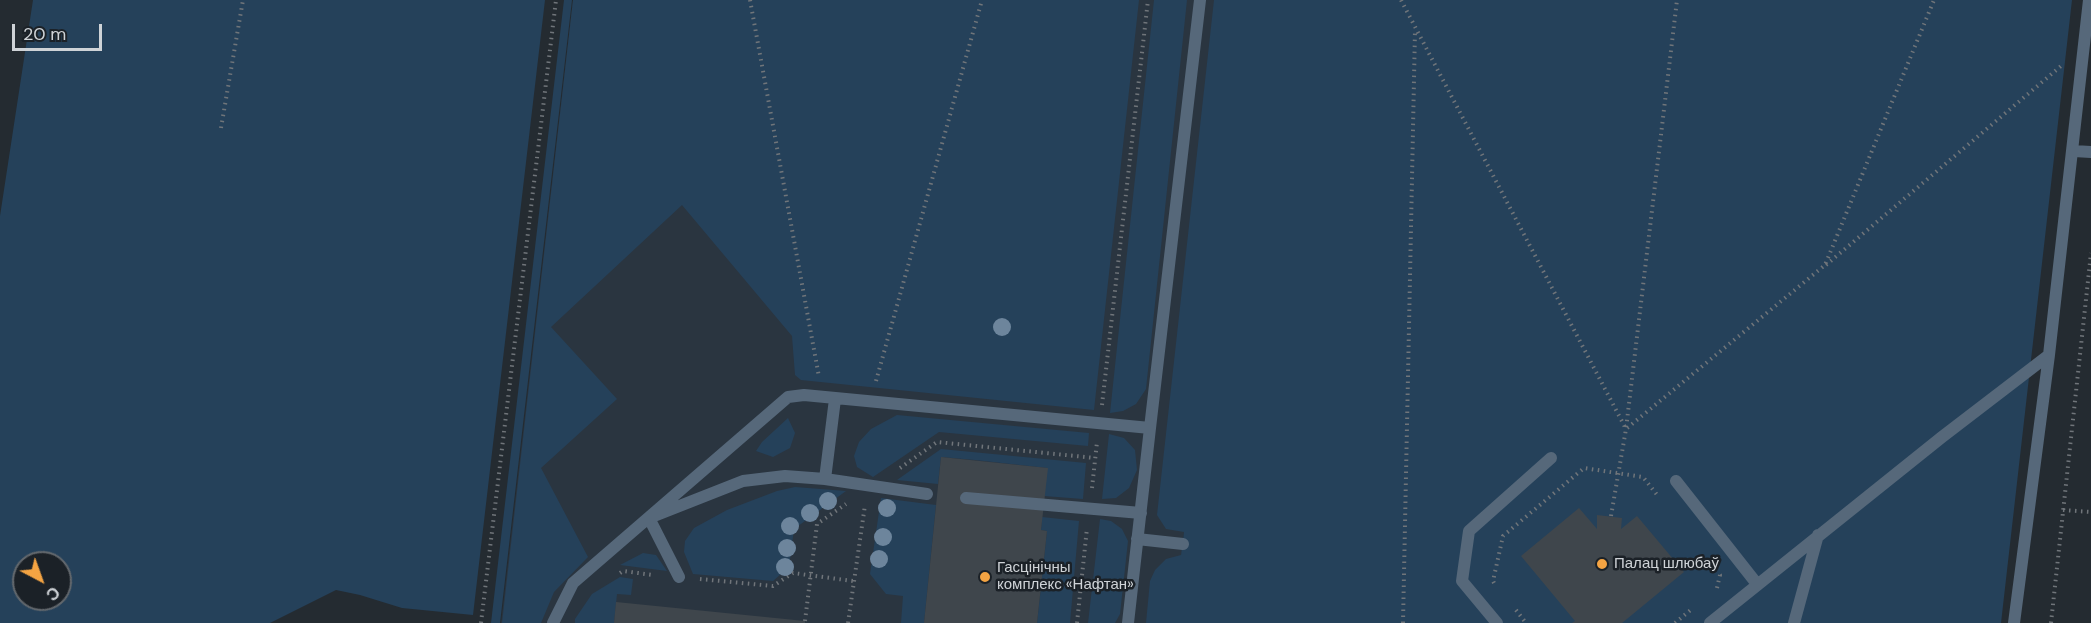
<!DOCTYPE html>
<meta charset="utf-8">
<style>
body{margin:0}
#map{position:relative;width:2091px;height:623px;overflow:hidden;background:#242b31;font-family:"DM Sans",sans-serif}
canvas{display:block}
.north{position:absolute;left:12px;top:551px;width:60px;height:60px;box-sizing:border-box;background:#1b2127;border:2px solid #63686d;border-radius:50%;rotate:139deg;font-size:16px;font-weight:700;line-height:24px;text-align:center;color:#cfd3d7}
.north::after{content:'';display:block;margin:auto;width:21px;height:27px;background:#f4a443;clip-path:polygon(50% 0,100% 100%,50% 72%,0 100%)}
.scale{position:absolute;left:12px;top:24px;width:90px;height:27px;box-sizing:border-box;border:3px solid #cfd3d7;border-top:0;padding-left:8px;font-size:18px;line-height:21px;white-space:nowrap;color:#cfd3d7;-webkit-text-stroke:4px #1b2127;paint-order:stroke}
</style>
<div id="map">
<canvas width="2091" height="623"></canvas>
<div class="north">С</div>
<div class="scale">20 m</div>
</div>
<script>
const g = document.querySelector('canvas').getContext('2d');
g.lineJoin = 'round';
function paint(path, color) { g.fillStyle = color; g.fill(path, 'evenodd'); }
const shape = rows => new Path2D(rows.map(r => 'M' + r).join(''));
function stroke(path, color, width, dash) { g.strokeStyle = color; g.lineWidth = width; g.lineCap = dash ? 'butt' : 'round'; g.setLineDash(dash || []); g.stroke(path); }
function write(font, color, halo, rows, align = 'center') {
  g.font = font + ' "DM Sans",sans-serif'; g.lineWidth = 5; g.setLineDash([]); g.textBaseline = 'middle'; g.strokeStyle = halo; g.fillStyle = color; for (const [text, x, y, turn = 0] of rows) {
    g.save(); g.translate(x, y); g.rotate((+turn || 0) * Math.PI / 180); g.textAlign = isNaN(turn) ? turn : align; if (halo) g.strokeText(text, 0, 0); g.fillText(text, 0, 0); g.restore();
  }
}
paint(shape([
 [573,0,1243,0,1174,623,501,623]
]), '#2a3540');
paint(shape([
 [33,0,545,0,473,615,402,608,360,595,336,590,270,623,0,623,0,216],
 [24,563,60,563,60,599,24,599],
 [564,0,572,0,500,623,491,623],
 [573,0,1139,0,1094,410,801,380,795,375,792,336,682,205,551,327,617,399,541,468,588,557,554,592,541,623,502,623],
 [1154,0,1187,0,1146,389,1136,404,1123,411,1110,413],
 [1214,0,2072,0,2001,623,1146,623,1150,581,1155,570,1166,559,1181,555,1184,532,1166,529,1157,515],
 [897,415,1089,433,1088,446,939,432,873,477,857,467,854,456,859,442,871,429],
 [788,418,795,433,790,448,773,457,756,451,762,442],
 [1109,434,1124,438,1135,450,1137,470,1129,488,1116,498,1102,499],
 [941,449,1086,463,1083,499,1044,496,1047,468,975,460,941,457,938,484,897,480],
 [795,487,846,491,794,529,789,567,773,581,693,574,684,552,685,541,694,528,727,510,777,491],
 [881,498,936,505,924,623,901,623,903,596,886,594,870,574],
 [1042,517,1079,521,1070,623,1037,623,1047,531,1041,530],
 [1100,519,1111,521,1122,529,1128,541,1120,614,1115,623,1088,623],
 [643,553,656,555,667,571,620,565],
 [620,577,633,579,631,595,617,594,614,623,575,623,575,619,592,594]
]), '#25415a');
paint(shape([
 [941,457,1048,468,1041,530,1047,531,1037,623,924,623],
 [1579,508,1597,529,1597,515,1622,518,1621,529,1637,516,1684,572,1622,623,1572,623,1575,621,1521,556],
 [616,602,805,621,805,623,614,623]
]), '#3f464c');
stroke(shape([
 [750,0,819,377],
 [1401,0,1626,429,1825,265,1934,0],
 [221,128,243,0],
 [1826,265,2061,66],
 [876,381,982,0],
 [1102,405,1148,0],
 [900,468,937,442,1095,458],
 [1092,488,1097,442],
 [2063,510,2091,512],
 [1611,516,1626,429,1677,0],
 [620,573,623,571,653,575],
 [700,579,773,586,793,573,853,581],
 [1494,583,1493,581,1503,536,1584,468,1643,477,1658,496],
 [1717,588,1720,575,1718,573],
 [1516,610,1526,623],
 [805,621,817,524,846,504],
 [481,623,556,0],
 [848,623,865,505],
 [1077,623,1087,528],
 [1403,623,1415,30],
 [1675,623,1693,608],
 [2051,623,2091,253]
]), '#70757a', 4, [1.5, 4.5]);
stroke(shape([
 [2074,151,2091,152],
 [825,479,835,399],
 [1676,481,1757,584],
 [966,498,1141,513],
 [1137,539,1183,544],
 [679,577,649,518,743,481,785,476,825,479,927,494],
 [553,623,573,583,788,397,804,395,1150,428,1200,0],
 [1128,623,1150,428],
 [1497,623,1462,581,1469,531,1551,458],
 [1710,623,1942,437,2049,355],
 [1794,623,1818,535],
 [2014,623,2049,355,2089,0]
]), '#56687a', 12);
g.fillStyle = '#6d859c';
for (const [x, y] of [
 [1002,327],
 [828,501],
 [887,508],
 [810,513],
 [790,526],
 [883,537],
 [787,548],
 [879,559],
 [785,567]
]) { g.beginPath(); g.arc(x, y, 9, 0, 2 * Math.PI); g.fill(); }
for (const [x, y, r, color] of [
 [1602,564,6,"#f4a443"],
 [985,577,6,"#f4a443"]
]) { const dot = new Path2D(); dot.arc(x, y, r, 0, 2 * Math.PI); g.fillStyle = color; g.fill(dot); stroke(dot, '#1b2127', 2); }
write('15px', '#cfd3d7', '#1b2127', [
 ["Палац шлюбаў",1614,564],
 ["Гасцінічны",997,568],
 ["комплекс «Нафтан»",997,585]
], 'left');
</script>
